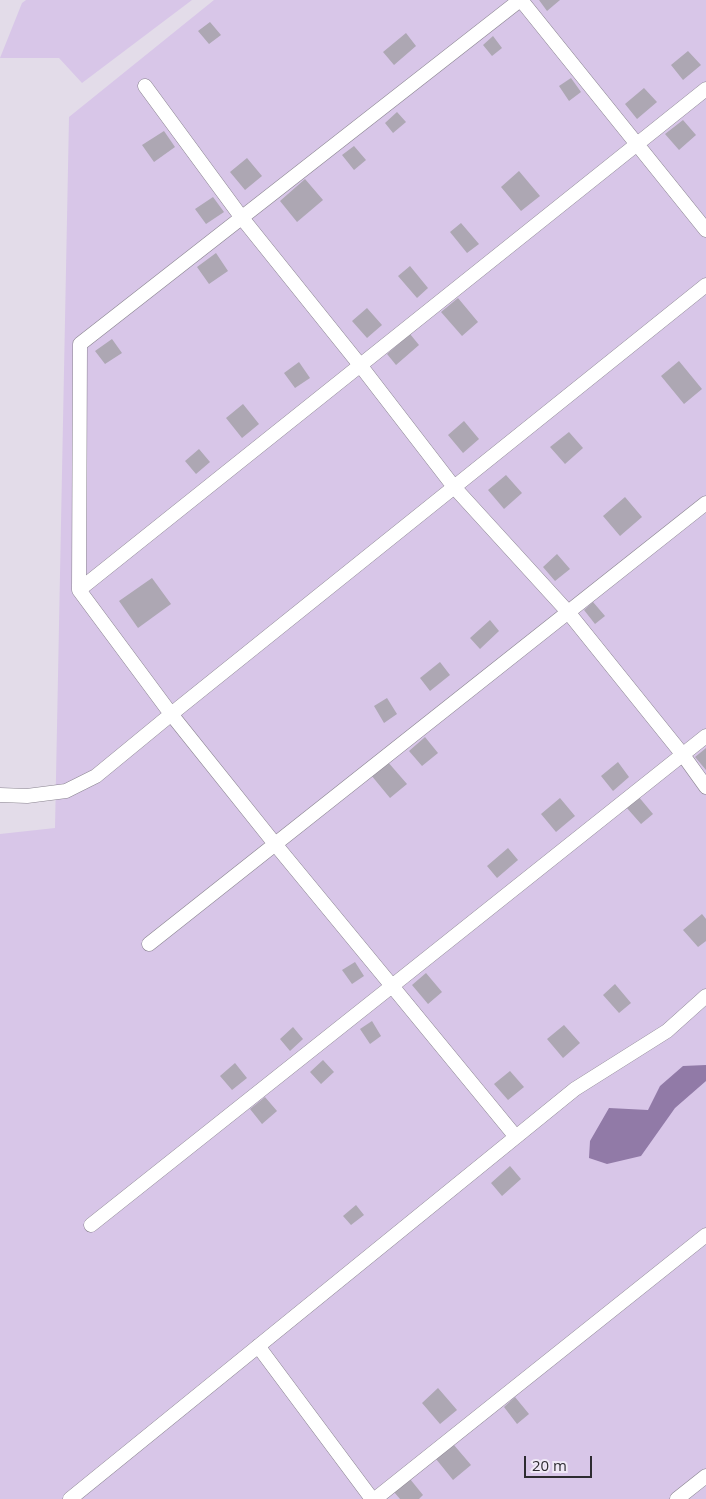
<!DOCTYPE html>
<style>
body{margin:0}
#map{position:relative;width:706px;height:1499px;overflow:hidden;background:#e3dce9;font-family:"Open Sans",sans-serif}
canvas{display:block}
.scale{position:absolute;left:524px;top:1456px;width:68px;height:22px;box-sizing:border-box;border:2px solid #2e2c31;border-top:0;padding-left:6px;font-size:15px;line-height:18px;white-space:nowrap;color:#2e2c31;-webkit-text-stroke:4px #f0e9f7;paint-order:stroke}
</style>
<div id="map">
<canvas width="706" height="1499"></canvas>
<div class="scale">20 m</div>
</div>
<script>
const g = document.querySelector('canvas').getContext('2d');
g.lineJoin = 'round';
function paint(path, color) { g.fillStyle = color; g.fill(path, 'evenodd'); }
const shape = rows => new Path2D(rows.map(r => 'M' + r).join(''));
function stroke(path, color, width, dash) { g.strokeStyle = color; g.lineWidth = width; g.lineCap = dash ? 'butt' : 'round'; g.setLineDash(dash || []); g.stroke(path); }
paint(shape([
 [26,0,192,0,82,83,59,58,0,58,22,3],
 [214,0,706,0,706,1499,0,1499,0,834,55,828,69,117]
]), '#d8c6e8');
paint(shape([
 [706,1065,706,1081,675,1108,641,1156,607,1164,589,1158,590,1141,609,1108,648,1110,660,1086,683,1066]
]), '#917aa7');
paint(shape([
 [539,0,560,0,547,11],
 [210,22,221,35,209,44,198,31],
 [406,33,416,46,394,65,383,52],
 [493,36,502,48,492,56,483,45],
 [688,51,701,65,683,80,671,65],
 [571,78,581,92,569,101,559,86],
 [644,88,657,102,637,119,625,104],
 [397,112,406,122,393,133,385,123],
 [683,120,696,135,679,150,665,134],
 [164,131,175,147,154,162,142,145],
 [354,146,366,160,354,170,342,155],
 [247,158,262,176,245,190,230,172],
 [519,171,540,196,521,211,501,187],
 [305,179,323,200,297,222,280,201],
 [213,197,224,212,206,224,195,209],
 [461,223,479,244,467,253,450,232],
 [216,253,228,271,209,284,197,267],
 [410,266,428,288,417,298,398,276],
 [458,298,478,322,462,336,441,312],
 [367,308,382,325,367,338,352,321],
 [410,334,419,345,396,365,387,354],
 [112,339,122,353,105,364,95,351],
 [679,361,702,389,684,404,661,376],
 [299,362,310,378,295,388,284,373],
 [243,404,259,424,242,438,226,418],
 [464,421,479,439,463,453,448,435],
 [569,432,583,448,565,464,550,447],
 [199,449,210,462,196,474,185,461],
 [506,475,522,493,504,509,488,490],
 [625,497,642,517,620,536,603,516],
 [557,554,570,569,555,581,543,567],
 [152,578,171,604,138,628,119,601],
 [593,602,605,616,595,624,584,610],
 [490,620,499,631,480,649,470,638],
 [440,662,450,675,430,691,420,678],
 [387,698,397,714,384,723,374,706],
 [425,737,438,753,422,766,409,751],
 [706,748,706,770,695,757],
 [387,761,407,784,390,798,371,775],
 [618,762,629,777,613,791,601,776],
 [638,796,653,814,641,824,626,807],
 [560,798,575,816,556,832,541,814],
 [508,848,518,860,497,878,487,866],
 [702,914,706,919,706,941,698,947,683,930],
 [355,962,364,976,352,984,342,970],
 [426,973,442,992,428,1004,412,985],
 [615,984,631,1003,619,1013,603,995],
 [372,1021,381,1036,370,1044,360,1029],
 [564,1025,580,1043,563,1058,547,1039],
 [293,1027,303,1039,290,1051,280,1039],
 [323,1060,334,1072,321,1084,310,1072],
 [235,1063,247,1078,232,1090,220,1076],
 [510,1071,524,1087,508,1100,494,1084],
 [265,1097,277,1111,262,1124,250,1109],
 [510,1166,521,1179,502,1196,491,1183],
 [356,1205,364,1215,351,1225,343,1216],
 [438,1388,457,1410,440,1424,422,1403],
 [515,1397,529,1414,517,1424,504,1407],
 [454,1445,471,1465,453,1480,436,1459],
 [410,1479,423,1495,419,1499,400,1499,394,1492]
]), '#ada7b3');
const lane = shape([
 [521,0,706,230],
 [145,86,242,218,360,365,454,487,568,612,683,755,706,787],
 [79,590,706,89],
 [0,795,27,796,66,791,96,776,180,707,706,285],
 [149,944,706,503],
 [516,1137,392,986,706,736],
 [91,1225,392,986,275,844,171,714,79,590,80,344,520,0],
 [258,1346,372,1499],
 [70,1499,575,1089,667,1031,706,996],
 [375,1499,706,1235],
 [677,1499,706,1476]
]);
stroke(lane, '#89838f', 15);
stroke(lane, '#fff', 14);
</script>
